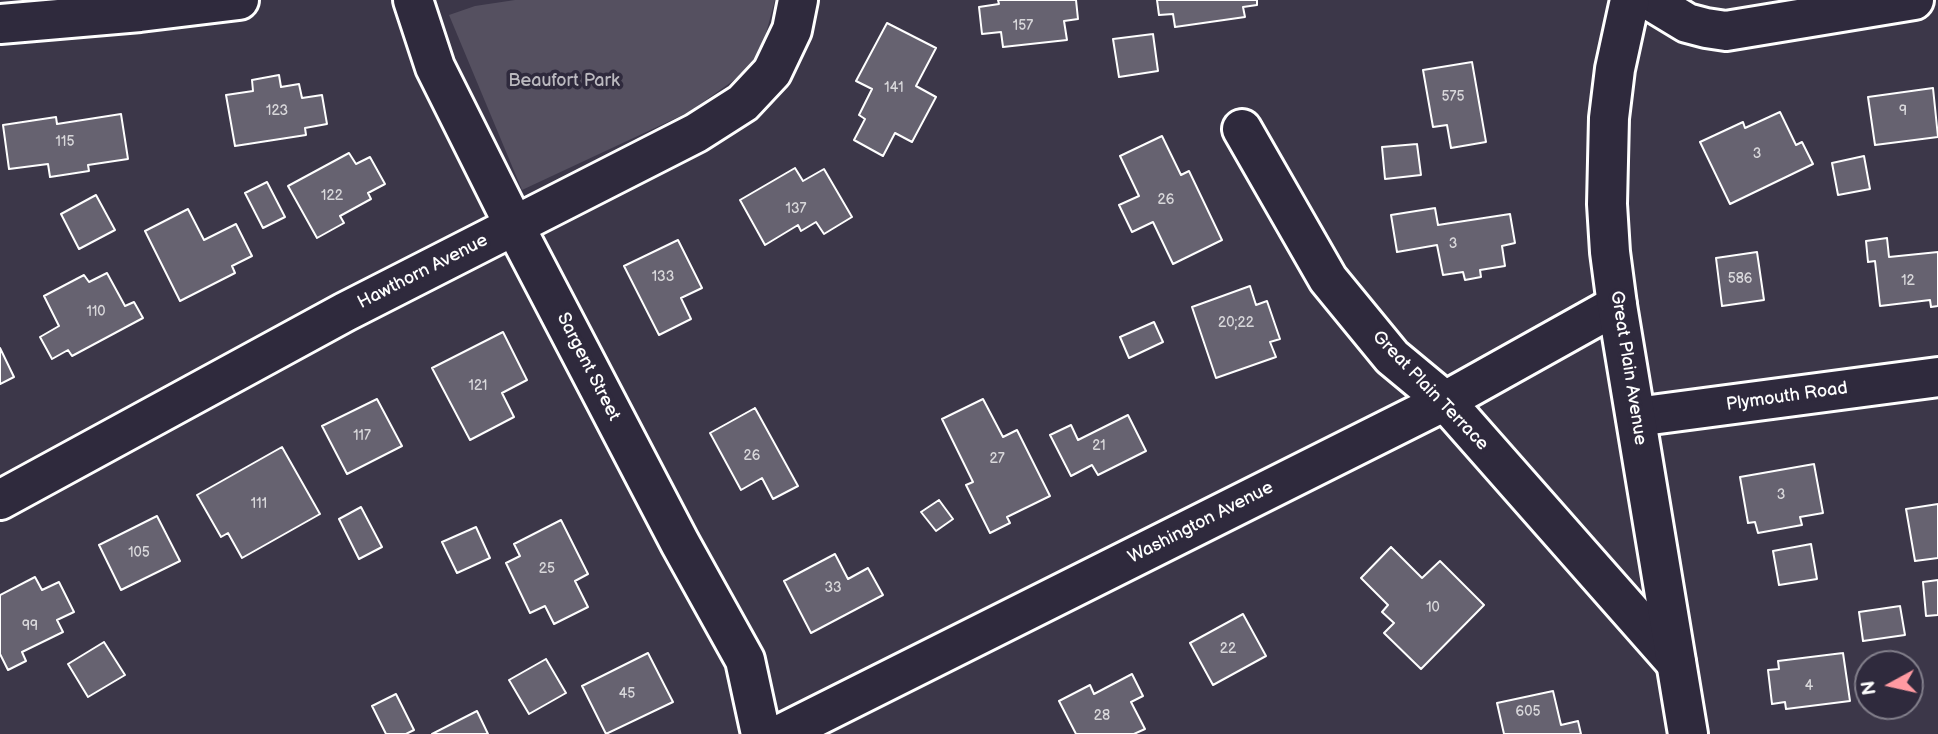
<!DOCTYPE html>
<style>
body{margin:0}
#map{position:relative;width:1938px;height:734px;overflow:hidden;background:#3c3749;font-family:"Balsamiq Sans",sans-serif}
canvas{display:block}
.north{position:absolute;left:1854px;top:650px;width:70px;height:70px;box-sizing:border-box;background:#2f2a3d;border:2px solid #827f8b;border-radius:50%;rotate:262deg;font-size:19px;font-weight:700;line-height:28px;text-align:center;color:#fff}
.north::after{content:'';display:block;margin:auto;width:24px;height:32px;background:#ff9aa2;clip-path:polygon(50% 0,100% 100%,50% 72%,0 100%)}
</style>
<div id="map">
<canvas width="1938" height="734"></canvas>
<div class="north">N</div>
</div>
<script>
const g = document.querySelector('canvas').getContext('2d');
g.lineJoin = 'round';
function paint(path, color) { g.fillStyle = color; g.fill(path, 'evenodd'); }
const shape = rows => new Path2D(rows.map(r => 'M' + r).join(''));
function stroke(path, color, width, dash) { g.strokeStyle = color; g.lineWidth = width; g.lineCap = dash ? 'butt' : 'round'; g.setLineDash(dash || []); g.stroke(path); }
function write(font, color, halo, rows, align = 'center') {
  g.font = font + ' "Balsamiq Sans",sans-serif'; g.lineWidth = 7; g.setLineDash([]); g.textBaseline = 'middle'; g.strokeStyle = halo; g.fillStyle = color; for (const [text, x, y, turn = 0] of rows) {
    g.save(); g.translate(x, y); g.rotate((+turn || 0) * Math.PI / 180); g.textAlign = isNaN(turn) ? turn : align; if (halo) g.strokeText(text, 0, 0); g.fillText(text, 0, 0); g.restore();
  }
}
paint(shape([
 [515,0,775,0,758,63,689,112,522,190,449,15,475,6]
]), '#555060');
const building = shape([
 [998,0,1076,0,1078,19,1064,21,1067,40,1003,47,1001,32,982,34,979,7,999,4,998,0],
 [1157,0,1257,0,1257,5,1243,7,1245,17,1175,27,1173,14,1159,15,1157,0],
 [887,23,936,48,916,86,936,97,912,142,895,133,883,156,854,140,865,119,859,115,872,89,856,81,887,23],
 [1153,34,1158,71,1119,77,1113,39,1153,34],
 [1472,62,1486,142,1451,148,1447,125,1433,127,1423,70,1472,62],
 [279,75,281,87,299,84,302,98,322,95,327,124,305,128,306,135,235,146,226,95,253,91,252,80,279,75],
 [1933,88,1938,137,1875,145,1868,97,1933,88],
 [1780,112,1796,145,1802,142,1813,164,1730,204,1700,142,1743,122,1745,128,1780,112],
 [121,114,128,159,88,165,89,171,50,177,48,164,9,169,3,125,56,117,57,124,121,114],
 [1162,136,1181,175,1189,171,1222,240,1173,264,1153,222,1132,232,1119,205,1139,196,1120,156,1162,136],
 [1417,144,1421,175,1385,179,1382,147,1417,144],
 [349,153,356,164,370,157,385,184,368,193,371,199,340,216,344,223,317,238,288,186,349,153],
 [1864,156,1870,189,1838,195,1832,163,1864,156],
 [795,168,803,181,824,169,852,217,824,234,816,222,801,231,798,225,765,245,740,200,795,168],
 [267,182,285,217,263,228,245,193,267,182],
 [96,195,115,230,79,249,61,214,96,195],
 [1435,208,1438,225,1510,214,1515,243,1502,246,1505,266,1480,270,1481,277,1465,280,1463,272,1443,275,1437,245,1397,252,1391,215,1435,208],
 [188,209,204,240,236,224,252,256,232,266,235,273,180,301,145,231,188,209],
 [1887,238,1889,257,1938,252,1938,306,1931,307,1930,300,1880,306,1875,261,1868,262,1866,241,1887,238],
 [678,240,702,288,681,298,691,319,659,335,624,266,678,240],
 [1757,252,1764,300,1722,306,1716,258,1757,252],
 [107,273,125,306,134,302,143,318,72,356,68,350,52,359,40,337,59,326,44,296,84,275,89,282,107,273],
 [1250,286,1256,305,1267,301,1280,339,1270,342,1276,357,1216,378,1192,307,1250,286],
 [1154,322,1163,342,1129,358,1120,337,1154,322],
 [503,332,527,380,502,393,514,417,470,440,432,368,503,332],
 [0,348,14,377,0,384,0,348],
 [377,399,402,446,347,474,322,426,377,399],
 [983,399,1003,437,1017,430,1050,496,1007,517,1010,523,990,533,966,485,973,482,942,419,983,399],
 [755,408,798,486,773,499,762,478,741,490,710,433,755,408],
 [1128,415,1146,451,1098,475,1092,465,1071,476,1050,435,1071,425,1078,440,1128,415],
 [282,447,320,514,242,558,228,533,221,537,197,495,282,447],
 [1814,464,1823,513,1800,517,1802,525,1758,533,1755,522,1748,523,1740,477,1814,464],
 [939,500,953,519,936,531,921,512,939,500],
 [1938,504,1938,558,1915,561,1906,509,1938,504],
 [361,507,382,547,359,559,339,519,361,507],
 [157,516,180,561,121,590,99,545,157,516],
 [561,520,588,574,575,581,588,607,554,624,545,606,530,613,506,563,520,556,514,544,561,520],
 [476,527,490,558,457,573,442,542,476,527],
 [1811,544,1817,579,1779,585,1773,551,1811,544],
 [1391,547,1422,578,1440,561,1484,605,1421,669,1384,633,1394,623,1382,612,1388,605,1361,578,1391,547],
 [835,554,848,579,868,568,883,595,811,633,784,581,835,554],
 [35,577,42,590,59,582,74,612,57,620,63,632,22,652,26,661,8,670,0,654,0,595,35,577],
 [1938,580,1938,615,1926,616,1923,582,1938,580],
 [1900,606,1905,635,1863,641,1859,612,1900,606],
 [1243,614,1266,656,1213,685,1190,643,1243,614],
 [104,642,125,675,88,697,68,664,104,642],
 [648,653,673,702,606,734,582,686,648,653],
 [1843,653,1850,701,1786,709,1785,702,1772,704,1768,670,1779,669,1778,661,1843,653],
 [546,659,566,693,529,714,509,680,546,659],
 [1132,674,1143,696,1131,702,1145,729,1134,734,1076,734,1059,701,1090,685,1094,694,1132,674],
 [1553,691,1561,725,1578,721,1581,734,1504,734,1497,703,1553,691],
 [396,694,414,730,406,734,386,734,372,706,396,694],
 [477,711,488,734,432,734,477,711]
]);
paint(building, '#666270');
stroke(building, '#fff', 2);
const street = shape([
 [413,0,435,67,514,225,680,543,745,660,761,734],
 [1649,0,1687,23,1706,28,1726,31,1914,0],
 [0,24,140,12,239,0],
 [1242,129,1328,279,1392,357,1445,401,1676,663],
 [1636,417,1938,377],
 [0,500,345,312,696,133,743,103,772,72,792,30,798,0],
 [781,734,1445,401,1617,305]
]);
const secondary = shape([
 [1630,0,1615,69,1609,118,1607,204,1610,252,1617,305,1688,734]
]);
stroke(street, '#fff', 44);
stroke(secondary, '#fff', 44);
stroke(street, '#2f2a3d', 38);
stroke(secondary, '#2f2a3d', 38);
write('14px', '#d9d8db', null, [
 ["157",1023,26],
 ["141",894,88],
 ["575",1453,97],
 ["123",277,111],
 ["9",1903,111],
 ["115",65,142],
 ["3",1757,154],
 ["122",332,196],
 ["26",1166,200],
 ["137",796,209],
 ["3",1453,244],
 ["133",663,277],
 ["586",1740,279],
 ["12",1908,281],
 ["110",96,312],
 ["20;22",1236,323],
 ["121",478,386],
 ["117",362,436],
 ["21",1099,446],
 ["26",752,456],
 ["27",997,459],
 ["3",1781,495],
 ["111",259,504],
 ["105",139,553],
 ["25",547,569],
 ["33",833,588],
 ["10",1433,608],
 ["99",30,626],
 ["22",1228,649],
 ["4",1809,686],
 ["45",627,694],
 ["605",1528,712],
 ["28",1102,716]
]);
write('18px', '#bbb9bf', '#2f2a3d', [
 ["Beaufort Park",564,81]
]);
write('18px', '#fff', '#2f2a3d', [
 ["Hawthorn Avenue",423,272,-27],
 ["Sargent Street",588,367,63],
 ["Great Plain Avenue",1628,368,81],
 ["Great Plain Terrace",1430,391,46],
 ["Plymouth Road",1787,397,-8],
 ["Washington Avenue",1201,523,-27]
]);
</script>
